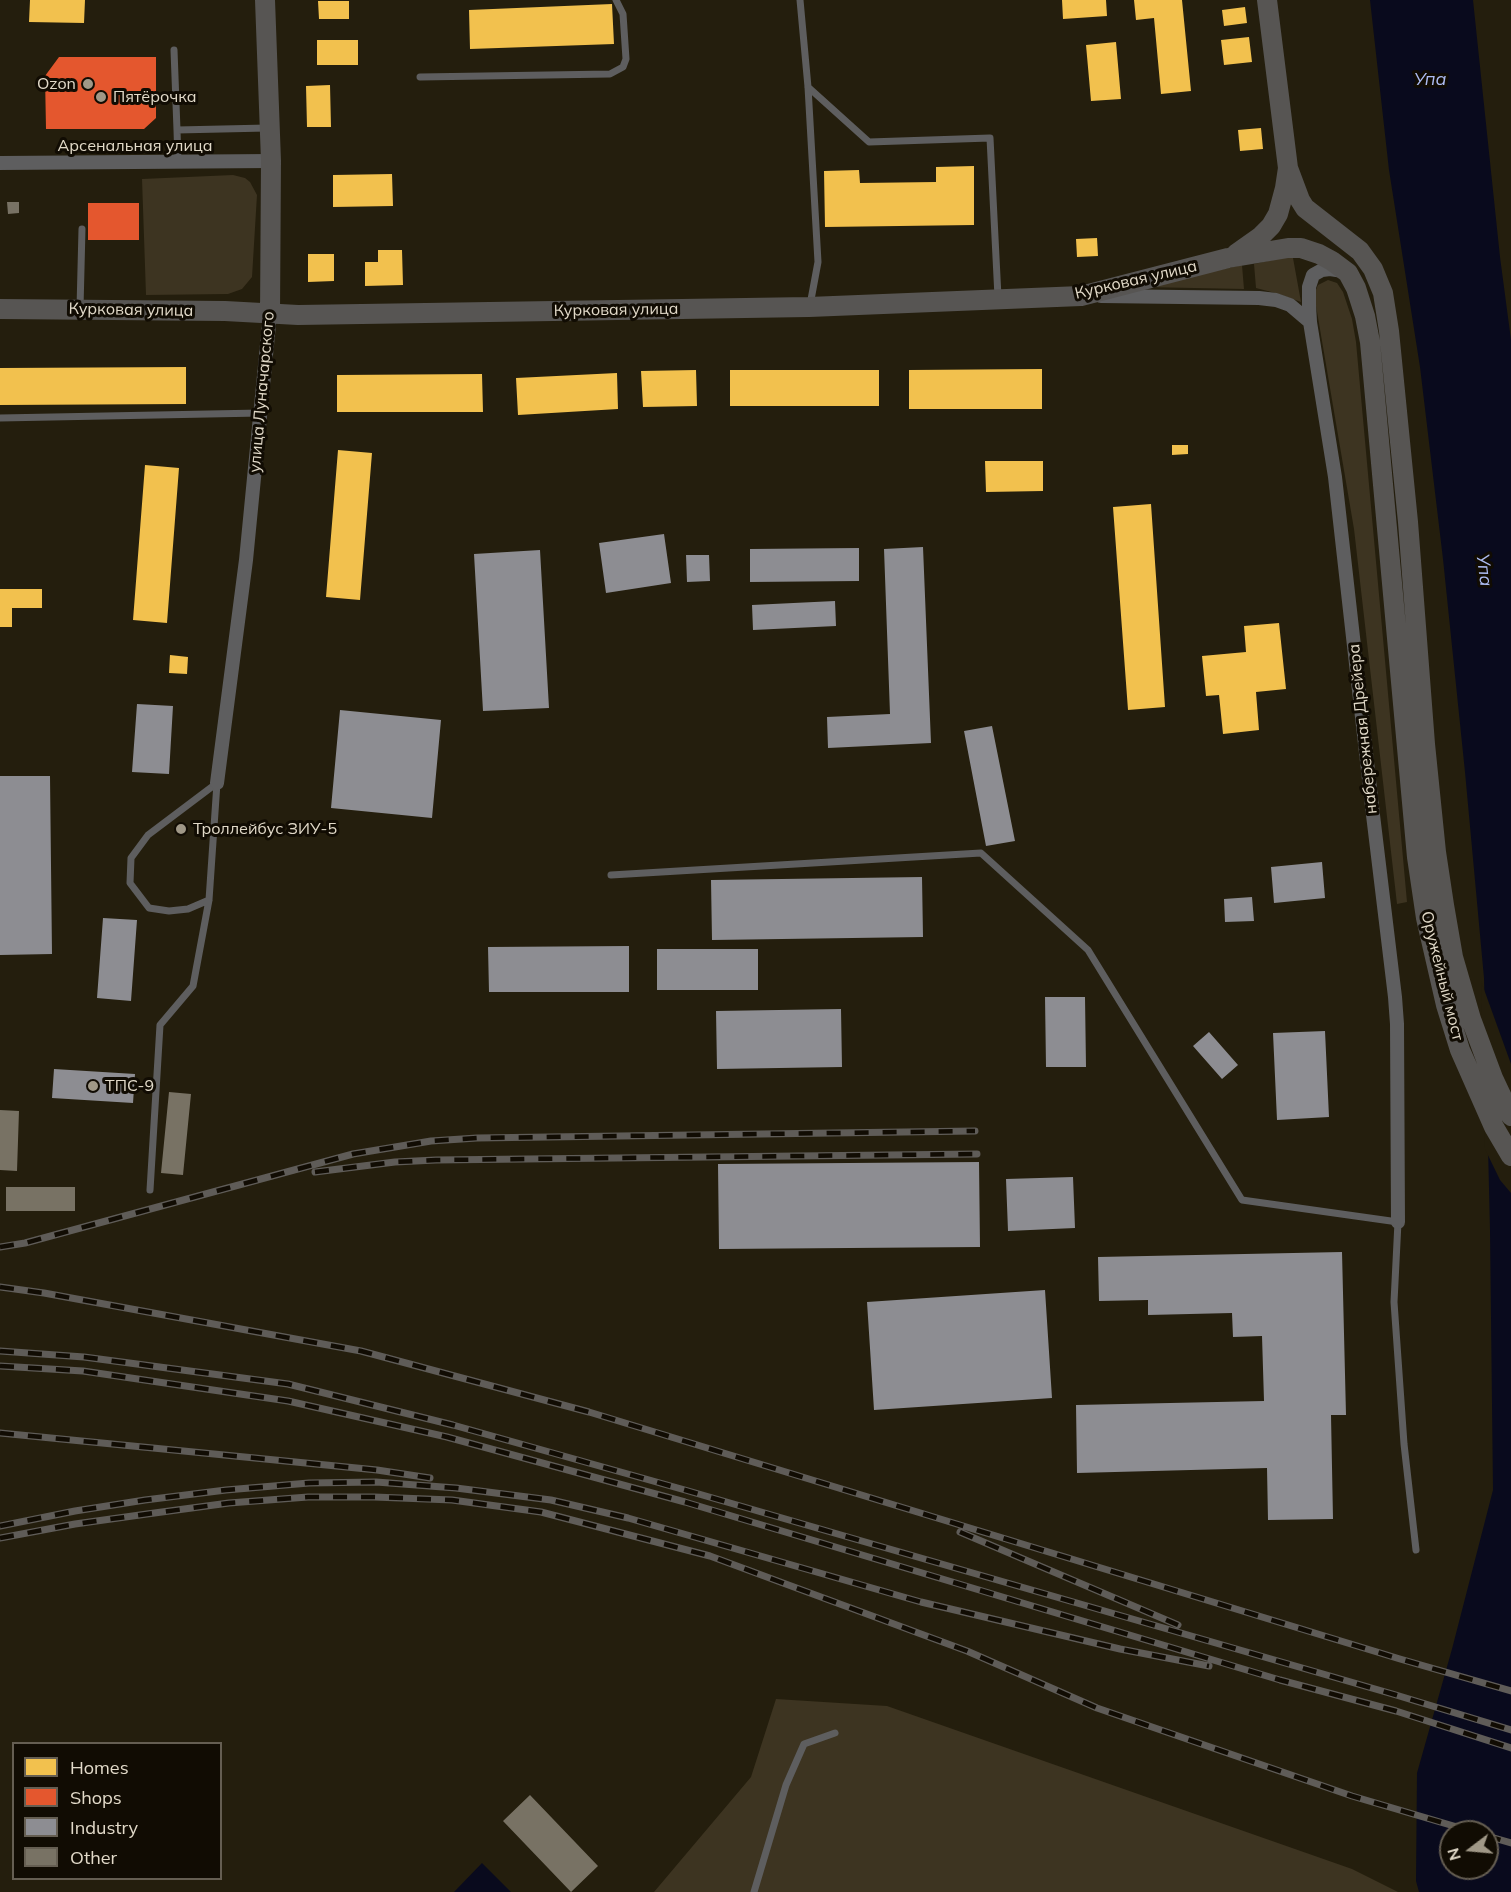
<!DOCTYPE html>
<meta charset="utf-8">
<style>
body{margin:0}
#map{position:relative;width:1511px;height:1892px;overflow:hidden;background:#241e0d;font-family:Mulish,sans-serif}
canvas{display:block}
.legend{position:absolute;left:12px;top:1742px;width:210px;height:138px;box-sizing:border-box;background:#110c03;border:2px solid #655e52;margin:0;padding:8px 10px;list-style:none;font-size:18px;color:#e2dac9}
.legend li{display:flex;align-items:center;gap:12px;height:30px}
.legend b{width:30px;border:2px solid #655e52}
.north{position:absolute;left:1439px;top:1820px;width:60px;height:60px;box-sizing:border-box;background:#110c03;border:2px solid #655e52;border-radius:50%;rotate:254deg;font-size:16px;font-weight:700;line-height:24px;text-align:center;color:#e2dac9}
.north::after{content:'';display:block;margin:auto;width:21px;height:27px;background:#a09887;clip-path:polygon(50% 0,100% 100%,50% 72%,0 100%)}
</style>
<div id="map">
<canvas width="1511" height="1892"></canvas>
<ul class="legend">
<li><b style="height:16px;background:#f2c14e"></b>Homes</li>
<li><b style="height:16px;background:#e4572e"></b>Shops</li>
<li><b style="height:16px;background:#8d8d92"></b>Industry</li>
<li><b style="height:16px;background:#787264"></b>Other</li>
</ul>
<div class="north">N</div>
</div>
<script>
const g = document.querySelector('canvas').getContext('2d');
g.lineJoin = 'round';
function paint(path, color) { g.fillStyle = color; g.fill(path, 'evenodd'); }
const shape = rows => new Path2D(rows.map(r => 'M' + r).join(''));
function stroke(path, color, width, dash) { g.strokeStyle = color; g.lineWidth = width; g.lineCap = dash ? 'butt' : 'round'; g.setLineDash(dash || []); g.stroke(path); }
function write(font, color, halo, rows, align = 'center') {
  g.font = font + ' Mulish,sans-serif'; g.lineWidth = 6; g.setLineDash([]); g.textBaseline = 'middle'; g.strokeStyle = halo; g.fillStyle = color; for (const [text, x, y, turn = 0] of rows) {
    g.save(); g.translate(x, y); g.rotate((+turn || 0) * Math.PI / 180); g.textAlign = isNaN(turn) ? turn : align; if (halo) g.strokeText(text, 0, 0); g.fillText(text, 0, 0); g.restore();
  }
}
paint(shape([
 [233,175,245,178,250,182,257,195,252,277,242,289,228,294,146,295,142,179],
 [1286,257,1293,258,1301,302,1279,294,1256,288,1254,264],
 [1242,265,1244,289,1143,287],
 [1328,280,1337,283,1343,292,1352,319,1356,342,1407,902,1397,904,1354,529,1314,294,1318,285],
 [776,1699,887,1706,1352,1869,1398,1892,654,1892,751,1777]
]), '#3d3421');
paint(shape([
 [1370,0,1473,0,1500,257,1511,340,1511,1892,1419,1892,1416,1881,1417,1773,1452,1649,1493,1490,1490,1230,1484,978,1465,772,1443,559,1420,367,1389,170],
 [1451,1832,1487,1832,1487,1868,1451,1868],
 [482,1863,511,1892,454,1892]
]), '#090a1d');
paint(shape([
 [1481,981,1511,1064,1511,1193,1500,1180,1485,1149]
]), '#241e0d');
paint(shape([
 [30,0,85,0,84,23,29,22],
 [1062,0,1106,0,1107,16,1063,19],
 [1134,0,1182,0,1191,91,1161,94,1154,18,1136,20],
 [318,1,349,1,349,19,319,19],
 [612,4,614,44,470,49,469,10],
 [1245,7,1247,23,1224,26,1222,10],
 [1249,37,1252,62,1224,65,1221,40],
 [317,40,358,40,358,65,317,65],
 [1116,42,1121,99,1091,101,1086,45],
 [330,85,331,127,307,127,306,86],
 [1261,128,1263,149,1240,151,1238,130],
 [974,166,974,225,825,227,824,171,859,170,860,183,936,182,936,167],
 [392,174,393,206,333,207,333,175],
 [1097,238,1098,256,1077,257,1076,239],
 [378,250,402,250,403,285,365,286,365,262,378,262],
 [308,254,334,254,334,281,308,282],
 [186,367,186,404,0,405,0,368],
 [1042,369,1042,409,909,409,909,370],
 [696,370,697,406,643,407,641,371],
 [730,370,879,370,879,406,730,406],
 [617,373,618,409,518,415,516,378],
 [482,374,483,412,337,412,337,375],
 [1172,445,1188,445,1188,454,1172,455],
 [338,450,372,453,360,600,326,597],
 [985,461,1043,461,1043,491,986,492],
 [145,465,179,468,167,623,133,620],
 [1151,504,1165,707,1128,710,1113,507],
 [0,589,42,589,42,608,12,608,12,627,0,627],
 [1279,623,1286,689,1256,692,1259,730,1223,734,1219,695,1206,696,1202,656,1246,652,1244,626],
 [170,655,188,657,187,674,169,673]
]), '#f2c14e');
paint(shape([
 [59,57,156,57,156,118,144,129,46,129,45,76],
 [88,203,139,203,139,240,88,240]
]), '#e4572e');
paint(shape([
 [664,534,671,583,606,593,599,543],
 [923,547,931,743,828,748,827,717,890,714,884,549],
 [859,548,859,581,750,582,750,549],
 [540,550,549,708,483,711,474,554],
 [686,555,709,555,710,581,687,582],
 [835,601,836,626,753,630,752,605],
 [137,704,173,706,169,774,132,772],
 [340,710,441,720,432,818,331,808],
 [992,726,1015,841,986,846,964,731],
 [0,776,50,776,52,954,0,955],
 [1322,862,1325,898,1274,903,1271,867],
 [922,877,923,937,712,940,711,880],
 [1252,897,1254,921,1225,922,1224,899],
 [103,918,137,920,131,1001,97,998],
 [629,946,629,992,489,992,488,947],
 [657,949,758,949,758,990,657,990],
 [1045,997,1085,997,1086,1067,1046,1067],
 [841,1009,842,1067,717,1069,716,1011],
 [1325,1031,1329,1117,1277,1120,1273,1033],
 [1209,1032,1238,1065,1222,1079,1193,1046],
 [54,1069,135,1074,133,1103,52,1098],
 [979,1162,980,1247,719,1249,718,1164],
 [1073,1177,1075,1228,1008,1231,1006,1179],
 [1342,1252,1346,1415,1331,1415,1333,1519,1268,1520,1267,1468,1077,1473,1076,1405,1264,1401,1262,1336,1233,1337,1232,1313,1148,1315,1148,1300,1099,1301,1098,1257],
 [1045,1290,1052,1398,874,1410,867,1302]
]), '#8d8d92');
paint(shape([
 [7,202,19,202,19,213,8,214],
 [169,1092,191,1094,183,1175,161,1173],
 [0,1110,19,1111,17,1171,0,1170],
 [6,1187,75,1187,75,1211,6,1211],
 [530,1795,598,1866,571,1892,503,1821]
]), '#787264');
stroke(shape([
 [800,0,808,87,818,262,810,305],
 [174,50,177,130],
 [420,77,610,74,623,67,626,59,623,14,616,0],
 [808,87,869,142,990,138,998,297],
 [178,162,177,130,267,128],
 [80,308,82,229],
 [0,418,261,413],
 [611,875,981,853,1088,950,1242,1200,1398,1222,1394,1302,1404,1444,1416,1550],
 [209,900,188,909,169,911,149,908,130,883,131,858,148,835,217,783],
 [150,1190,160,1025,193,986,209,900,217,783],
 [754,1892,786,1785,804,1744,835,1733]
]), '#5e5e5f', 7);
stroke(shape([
 [0,163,271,161],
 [1343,271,1330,269,1322,270,1313,275,1309,287,1309,305,1310,322,1335,477,1373,815,1395,997,1397,1024,1398,1222],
 [1101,296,1259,298,1276,300,1290,305,1310,322],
 [217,783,246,560,270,314]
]), '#5e5e5f', 14);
stroke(shape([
 [265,0,271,161,270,314],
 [1288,168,1300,200,1305,208,1360,251,1373,269,1383,293,1389,331,1408,522,1425,744,1436,852,1444,905,1453,957,1471,1019,1493,1078,1511,1116],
 [1236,254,1260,237,1271,226,1278,214,1285,188,1288,168,1267,0],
 [0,309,225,311,298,315,809,307,1081,296,1228,258,1288,248,1301,248,1319,254,1332,261,1348,273,1356,288,1365,316,1370,342,1417,857,1426,918,1446,1005,1460,1050,1494,1127,1511,1156]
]), '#575553', 20);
const rail = shape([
 [315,1172,395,1162,436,1160,977,1154],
 [0,1247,25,1243,353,1154,431,1141,477,1138,975,1131],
 [0,1287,44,1293,361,1351,589,1412,1400,1659,1511,1691],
 [0,1351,84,1357,288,1384,453,1425,685,1490,1396,1695,1511,1730],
 [0,1366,83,1371,288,1401,447,1437,685,1502,1280,1680,1396,1711,1511,1748],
 [0,1433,377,1470,430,1478],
 [0,1526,75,1511,145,1500,226,1490,309,1483,376,1482,456,1488,551,1500,628,1518,921,1602,1120,1649,1209,1666],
 [960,1532,1178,1625],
 [0,1538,75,1524,147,1514,229,1503,308,1497,374,1497,452,1500,541,1512,710,1556,967,1651,1097,1708,1352,1796,1474,1832],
 [1487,1836,1511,1843]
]);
stroke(rail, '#5f5c58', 7);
stroke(rail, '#110c03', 4.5, [14]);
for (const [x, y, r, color] of [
 [88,84,6,"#a09887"],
 [101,97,6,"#a09887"],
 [181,829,6,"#a09887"],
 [93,1086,6,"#a09887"]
]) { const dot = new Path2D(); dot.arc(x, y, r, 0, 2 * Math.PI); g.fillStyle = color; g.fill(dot); stroke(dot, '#110c03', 2); }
write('16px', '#e2dac9', '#110c03', [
 ["Ozon",76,84,"right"],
 ["Пятёрочка",113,97],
 ["Троллейбус ЗИУ-5",193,829],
 ["ТПС-9",105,1086]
], 'left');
write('16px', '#e2dac9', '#110c03', [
 ["Арсенальная улица",135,146],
 ["Курковая улица",1136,280,-13],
 ["Курковая улица",131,310,1],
 ["Курковая улица",616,310,-1],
 ["улица Луначарского",262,392,-85],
 ["набережная Дрейера",1363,729,-96],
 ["Оружейный мост",1442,976,76]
]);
write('italic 18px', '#adbcf2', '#110c03', [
 ["Упа",1430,80],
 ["Упа",1484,570,83]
]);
</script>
